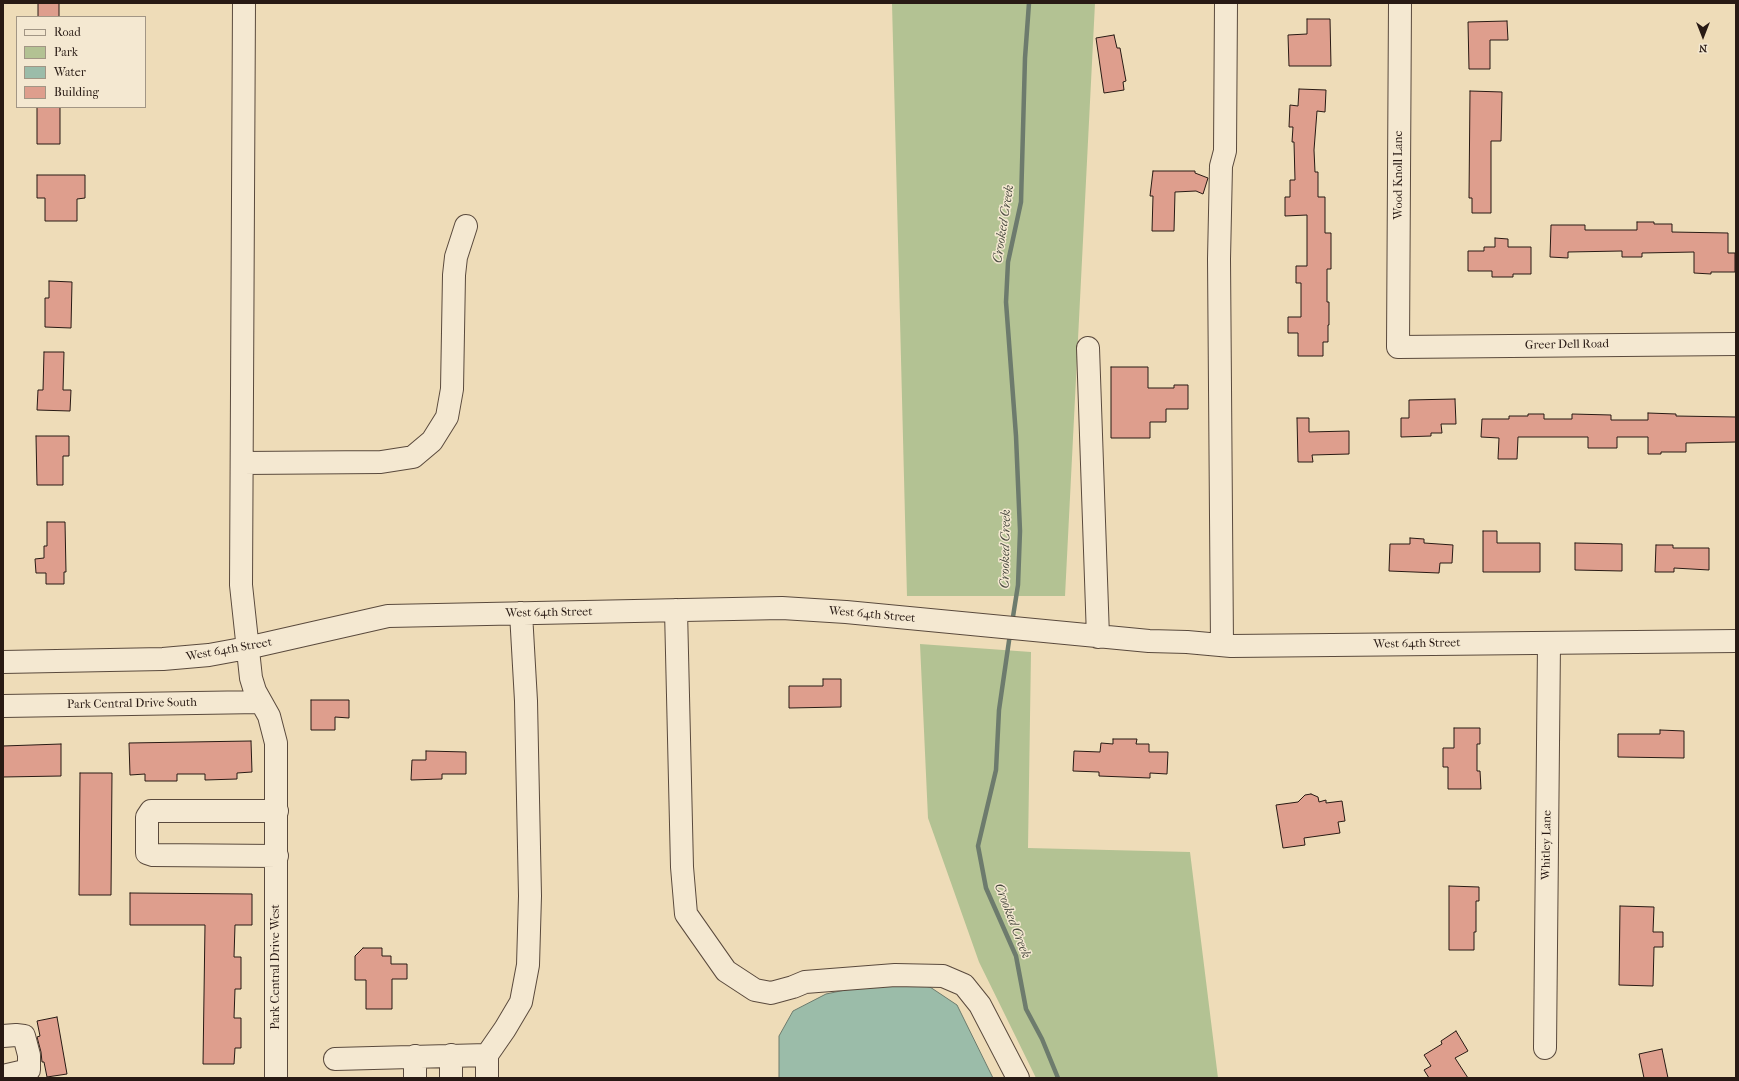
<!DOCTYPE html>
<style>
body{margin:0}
#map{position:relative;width:1739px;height:1081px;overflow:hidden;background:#eedcb8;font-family:"IM FELL French Canon",serif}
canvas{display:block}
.frame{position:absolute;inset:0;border:4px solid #281a14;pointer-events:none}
.legend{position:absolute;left:16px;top:16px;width:130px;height:92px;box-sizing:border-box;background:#f4e8d1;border:1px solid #a29685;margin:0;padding:5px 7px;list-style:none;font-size:12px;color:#281a14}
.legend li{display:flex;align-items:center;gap:8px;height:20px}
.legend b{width:20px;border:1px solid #a29685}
.north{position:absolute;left:1683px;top:16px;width:40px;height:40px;-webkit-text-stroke:3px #f4e8d1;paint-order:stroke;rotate:180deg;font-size:11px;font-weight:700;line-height:16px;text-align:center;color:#281a14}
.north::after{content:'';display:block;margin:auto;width:14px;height:18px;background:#281a14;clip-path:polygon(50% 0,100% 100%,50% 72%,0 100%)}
</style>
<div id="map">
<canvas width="1739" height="1081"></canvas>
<div class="frame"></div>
<ul class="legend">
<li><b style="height:5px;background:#f4e8d1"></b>Road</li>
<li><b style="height:11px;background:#b3c293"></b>Park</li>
<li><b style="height:11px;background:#9bbca9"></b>Water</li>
<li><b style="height:11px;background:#de9e8d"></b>Building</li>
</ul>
<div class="north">N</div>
</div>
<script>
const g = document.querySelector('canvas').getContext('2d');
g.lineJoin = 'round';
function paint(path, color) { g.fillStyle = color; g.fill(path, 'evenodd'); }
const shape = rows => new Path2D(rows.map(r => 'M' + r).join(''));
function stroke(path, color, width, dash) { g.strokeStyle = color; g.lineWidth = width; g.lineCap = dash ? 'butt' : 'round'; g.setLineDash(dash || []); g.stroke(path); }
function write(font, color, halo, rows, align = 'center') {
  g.font = font + ' "IM FELL French Canon",serif'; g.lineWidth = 3; g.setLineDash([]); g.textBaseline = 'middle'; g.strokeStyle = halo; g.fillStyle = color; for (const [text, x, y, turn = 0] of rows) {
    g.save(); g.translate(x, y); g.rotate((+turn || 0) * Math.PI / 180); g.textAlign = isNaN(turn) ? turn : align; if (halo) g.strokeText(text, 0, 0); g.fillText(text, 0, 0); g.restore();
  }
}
paint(shape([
 [892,3,1095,3,1065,596,907,596],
 [920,644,1031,652,1028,848,1190,852,1218,1078,1036,1078,979,962,928,818]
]), '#b3c293');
const water = shape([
 [899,982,930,987,957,1005,993,1078,779,1078,779,1036,793,1011,826,994,850,989,899,982]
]);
paint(water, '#9bbca9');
stroke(water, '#6d7b6d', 1);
stroke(shape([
 [1012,623,1018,585,1020,531,1016,436,1006,302,1008,262,1021,202,1025,58,1029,3],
 [1010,634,999,710,996,770,978,846,986,888,1016,956,1026,1009,1042,1039,1058,1078]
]), '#6d7b6d', 4.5);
const building = shape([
 [38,3,59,3,59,17,38,17,38,3],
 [1307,19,1330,19,1331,66,1289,66,1288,35,1307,34,1307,19],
 [1507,21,1508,40,1490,40,1490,69,1469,69,1468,22,1507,21],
 [1114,35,1117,48,1120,48,1126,81,1123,82,1124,90,1104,93,1096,38,1114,35],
 [1299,89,1326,90,1325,112,1317,111,1314,150,1315,172,1318,172,1318,197,1325,197,1325,233,1331,233,1331,269,1327,269,1327,302,1329,302,1329,325,1328,325,1328,342,1323,342,1323,356,1298,356,1298,333,1288,333,1288,317,1301,317,1301,283,1296,283,1296,266,1307,266,1307,215,1285,216,1285,197,1290,197,1290,180,1295,180,1294,142,1292,142,1293,127,1289,127,1290,105,1298,106,1299,89],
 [1470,91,1502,92,1501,141,1491,141,1491,213,1472,213,1472,198,1469,198,1470,91],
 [37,107,60,107,60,144,37,144,37,107],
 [1153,171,1195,171,1195,173,1208,178,1203,194,1196,191,1175,192,1174,231,1152,231,1153,196,1150,196,1153,171],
 [37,175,85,175,85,198,77,199,77,221,45,221,45,198,37,198,37,175],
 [1637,222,1654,222,1654,224,1672,224,1672,232,1728,233,1728,253,1735,253,1735,272,1711,272,1711,274,1694,273,1694,252,1642,253,1642,257,1622,257,1622,251,1568,252,1568,258,1550,257,1551,225,1585,225,1585,230,1637,230,1637,222],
 [1495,238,1508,239,1508,247,1531,247,1531,274,1513,274,1513,277,1492,277,1492,271,1468,271,1468,251,1484,251,1484,247,1495,247,1495,238],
 [49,281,72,282,71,328,45,327,45,298,49,298,49,281],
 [44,352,64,352,63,390,71,390,70,411,37,410,38,390,43,390,44,352],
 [1111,367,1148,367,1148,388,1174,388,1174,385,1188,385,1188,409,1166,409,1166,422,1150,422,1150,438,1111,438,1111,367],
 [1455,399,1456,424,1441,424,1442,433,1431,433,1431,436,1401,437,1401,418,1409,418,1409,400,1455,399],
 [1648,413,1676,414,1676,416,1736,417,1736,442,1686,443,1686,452,1661,452,1661,454,1648,454,1648,437,1617,437,1617,448,1588,448,1588,437,1518,437,1517,459,1498,459,1499,438,1481,437,1482,419,1509,419,1509,416,1528,416,1528,414,1544,414,1544,419,1572,419,1572,414,1611,415,1611,420,1648,420,1648,413],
 [1297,418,1309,418,1309,432,1349,431,1349,454,1312,455,1313,462,1298,462,1297,418],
 [36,436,69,436,69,456,63,456,63,485,37,485,36,436],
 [47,522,65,522,66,572,64,572,64,584,46,584,46,573,36,573,35,559,44,558,44,546,47,546,47,522],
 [1483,531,1497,531,1497,543,1540,543,1540,572,1483,572,1483,531],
 [1410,538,1424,539,1424,543,1453,545,1452,563,1440,563,1439,573,1389,571,1390,544,1410,544,1410,538],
 [1575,543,1622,544,1622,571,1575,570,1575,543],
 [1656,545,1673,545,1673,548,1709,548,1709,570,1674,568,1674,572,1655,572,1656,545],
 [823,679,841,679,841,707,789,708,789,686,823,686,823,679],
 [311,700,349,700,349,718,335,717,335,730,311,730,311,700],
 [1454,728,1480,728,1480,744,1477,744,1477,771,1480,771,1481,789,1448,789,1448,767,1443,767,1443,748,1454,748,1454,728],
 [1660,730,1684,731,1684,758,1618,757,1618,734,1660,734,1660,730],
 [1113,739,1137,739,1136,744,1149,744,1149,752,1168,752,1167,774,1150,773,1150,778,1099,776,1099,772,1073,771,1074,751,1100,752,1101,743,1113,744,1113,739],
 [251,741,252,772,237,773,237,779,205,780,205,774,177,774,177,781,145,781,145,774,130,775,129,743,251,741],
 [61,744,61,776,3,777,3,746,61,744],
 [426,751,466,752,466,774,442,774,442,779,411,780,412,760,426,760,426,751],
 [80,773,112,773,111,895,79,895,80,773],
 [1311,794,1318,797,1319,802,1326,800,1326,803,1342,801,1345,821,1338,822,1340,833,1304,838,1305,845,1283,848,1276,805,1298,802,1305,795,1311,794],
 [1449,886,1479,887,1479,901,1476,901,1476,932,1474,932,1474,950,1449,950,1449,886],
 [130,893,252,894,252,925,235,925,234,957,241,957,241,989,235,989,234,1018,241,1018,241,1048,235,1048,234,1064,203,1064,205,925,130,925,130,893],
 [1620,906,1654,907,1653,932,1663,932,1663,947,1654,947,1653,986,1619,985,1620,906],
 [363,948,382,948,382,956,391,956,391,964,407,964,407,979,392,979,392,1009,366,1009,366,980,355,980,355,956,363,948],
 [57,1017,67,1074,47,1077,44,1062,42,1062,41,1052,37,1037,40,1036,37,1021,57,1017],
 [1456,1031,1468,1051,1455,1058,1468,1078,1429,1078,1424,1070,1431,1066,1424,1055,1442,1044,1441,1041,1456,1031],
 [1662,1049,1668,1078,1644,1078,1639,1054,1662,1049]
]);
paint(building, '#de9e8d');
stroke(building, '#281a14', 1);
const minor = shape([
 [244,3,241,585,251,678,255,691,269,716,276,743,276,1078],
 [1400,3,1398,347,1736,344],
 [1088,348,1098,637],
 [242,463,381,462,413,457,432,441,447,417,452,389,454,275,456,257,466,226],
 [676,610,682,867,686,914,726,971,755,990,771,993,793,987,805,982,895,975,943,976,964,985,980,1005,1018,1078],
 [1222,645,1219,259,1221,166,1225,151,1226,3],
 [3,662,163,659,209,655,247,648,388,616,782,608,846,612,1149,641,1187,642,1231,646,1736,641],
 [3,706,260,702],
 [277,811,151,811,147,817,147,853,153,855,277,856],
 [3,1036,16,1035,24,1036,29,1055,29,1070,3,1076],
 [1545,1048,1549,643],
 [487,1055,487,1078],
 [415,1056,415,1078],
 [335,1059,487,1055,505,1029,521,1002,528,965,530,896,526,701,521,613],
 [451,1078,451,1055]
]);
stroke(minor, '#5a4a3d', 24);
stroke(minor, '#f4e8d1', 22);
write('12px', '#281a14', '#f4e8d1', [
 ["Wood Knoll Lane",1399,175,-90],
 ["Greer Dell Road",1567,345,-1],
 ["West 64th Street",549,613,-1],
 ["West 64th Street",872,615,5],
 ["West 64th Street",1417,644,-1],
 ["West 64th Street",229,650,-10],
 ["Park Central Drive South",132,704,-1],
 ["Whitley Lane",1547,845,-89],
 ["Park Central Drive West",276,967,-90]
]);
write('italic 13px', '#4a4b41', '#f4e8d1', [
 ["Crooked Creek",1004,224,-81],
 ["Crooked Creek",1006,549,-89],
 ["Crooked Creek",1012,921,69]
]);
</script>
